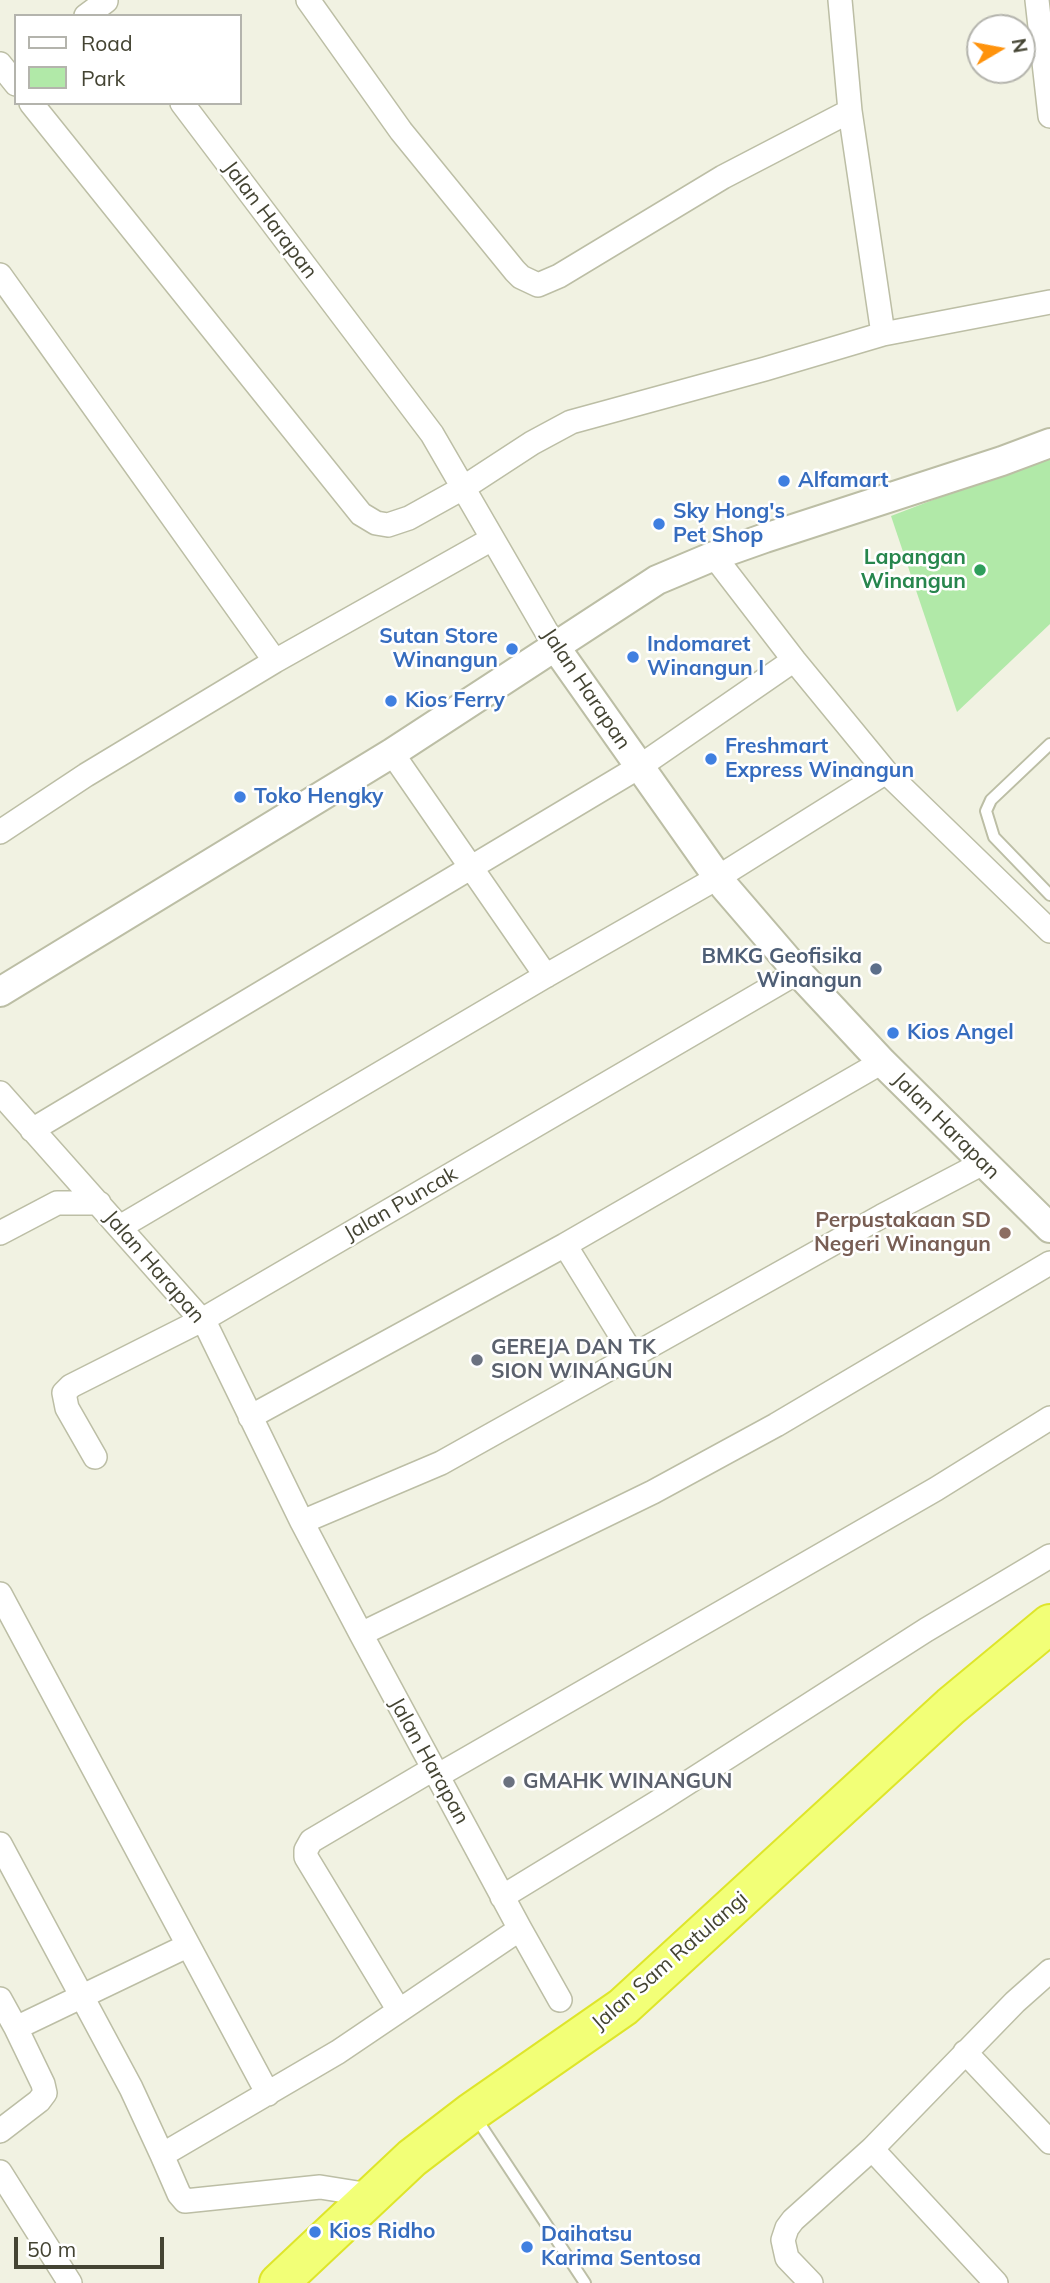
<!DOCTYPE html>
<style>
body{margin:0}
#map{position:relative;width:1050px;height:2283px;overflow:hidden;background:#f1f2e2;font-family:Mulish,sans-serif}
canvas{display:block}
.legend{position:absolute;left:14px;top:14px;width:228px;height:91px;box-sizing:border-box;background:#fff;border:2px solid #b4b4ad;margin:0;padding:9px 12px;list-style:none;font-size:21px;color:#443}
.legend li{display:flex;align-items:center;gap:14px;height:35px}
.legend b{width:35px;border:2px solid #b4b4ad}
.north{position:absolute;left:966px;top:14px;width:70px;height:70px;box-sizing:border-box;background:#fff;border:2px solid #b4b4ad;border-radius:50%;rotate:80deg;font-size:19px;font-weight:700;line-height:28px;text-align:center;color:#443}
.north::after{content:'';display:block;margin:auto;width:24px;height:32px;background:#ff930c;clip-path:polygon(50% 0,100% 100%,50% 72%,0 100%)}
.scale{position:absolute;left:14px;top:2237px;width:150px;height:32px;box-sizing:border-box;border:4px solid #443;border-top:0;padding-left:9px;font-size:21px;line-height:24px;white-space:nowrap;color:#443;-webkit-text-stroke:5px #fff;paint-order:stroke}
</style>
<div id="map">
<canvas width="1050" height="2283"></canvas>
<ul class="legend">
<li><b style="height:9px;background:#fff"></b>Road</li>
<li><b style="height:19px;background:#b1e9a8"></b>Park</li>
</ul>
<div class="north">N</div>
<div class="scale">50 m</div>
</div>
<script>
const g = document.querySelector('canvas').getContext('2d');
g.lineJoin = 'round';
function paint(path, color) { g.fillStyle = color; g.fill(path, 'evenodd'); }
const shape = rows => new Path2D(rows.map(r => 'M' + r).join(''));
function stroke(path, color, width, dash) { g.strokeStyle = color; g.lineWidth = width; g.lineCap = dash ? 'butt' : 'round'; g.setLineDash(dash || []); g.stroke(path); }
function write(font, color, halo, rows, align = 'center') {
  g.font = font + ' Mulish,sans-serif'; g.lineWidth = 5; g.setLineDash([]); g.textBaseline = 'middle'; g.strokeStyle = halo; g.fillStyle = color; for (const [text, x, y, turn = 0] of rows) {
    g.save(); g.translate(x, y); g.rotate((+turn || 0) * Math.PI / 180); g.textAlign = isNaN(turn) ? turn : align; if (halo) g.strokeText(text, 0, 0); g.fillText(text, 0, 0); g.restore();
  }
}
paint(shape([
 [1050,455,1050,624,957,712,891,516]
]), '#b1e9a8');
const service = shape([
 [1050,744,991,800,986,811,994,837,1050,895],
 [476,2118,585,2283]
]);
const minor = shape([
 [308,0,401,131,515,271,521,277,538,285,559,276,723,177,850,111],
 [840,0,850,111,883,334],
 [1037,0,1050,116],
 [86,16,106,1],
 [0,64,16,84],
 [31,103,361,514,376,523,388,525,409,518,463,488,532,443,571,422,765,369,883,334,1050,302],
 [182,103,432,434,556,648],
 [0,275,275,661],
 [714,556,794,660,886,772,1050,931],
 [392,753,546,976],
 [0,832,86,775,275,661,492,539],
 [0,1093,206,1325,302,1522,361,1634,520,1929,560,2000],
 [32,1130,639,767,794,660],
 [120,1227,542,978,717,878,886,772],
 [0,1233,57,1203,99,1203],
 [565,1245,634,1357],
 [250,1417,565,1245,882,1062],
 [95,1457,67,1408,64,1393,71,1386,202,1320,798,972],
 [302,1522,441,1463,882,1216,983,1163],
 [0,1594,268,2094],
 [361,1634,653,1492,776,1425,1050,1263],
 [437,1776,936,1489,1050,1418],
 [0,1844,131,2088,162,2155,338,2052,520,1929],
 [502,1897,656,1803,926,1630,1050,1556],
 [0,1999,16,2028,187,1946],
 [398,2009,306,1857,306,1850,311,1841,433,1769],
 [965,2052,1050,2142],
 [0,2131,39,2101,45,2093,43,2084,16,2028],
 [872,2149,996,2283],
 [162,2155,179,2194,185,2201,320,2187,370,2195],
 [0,2172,70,2283],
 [811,2283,787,2258,783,2240,787,2228,793,2220,872,2149,1015,2002,1050,1971]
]);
const tertiary = shape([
 [556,648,724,886,798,972,882,1062,1050,1228],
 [0,992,392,753,657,580,714,556,765,538,1002,461,1050,443]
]);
const trunk = shape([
 [279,2283,412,2158,472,2112,623,2007,951,1706,1050,1624]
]);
stroke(service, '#bcbea5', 14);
stroke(minor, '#bcbea5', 26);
stroke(tertiary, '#bcbea5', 32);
stroke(trunk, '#dee52a', 42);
stroke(service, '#fff', 10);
stroke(minor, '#fff', 23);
stroke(tertiary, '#fff', 28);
stroke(trunk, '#f2ff77', 38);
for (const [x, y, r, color] of [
 [784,481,7,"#3f7fe0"],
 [659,524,7,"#3f7fe0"],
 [980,570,7,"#2e9e5b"],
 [512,649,7,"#3f7fe0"],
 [633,657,7,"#3f7fe0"],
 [391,701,7,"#3f7fe0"],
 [711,759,7,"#3f7fe0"],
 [240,797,7,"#3f7fe0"],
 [876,969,7,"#5c6f8a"],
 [893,1033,7,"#3f7fe0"],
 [1005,1233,7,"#8d6e63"],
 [477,1360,7,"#6b7280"],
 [509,1782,7,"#6b7280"],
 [315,2232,7,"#3f7fe0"],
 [527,2247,7,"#3f7fe0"]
]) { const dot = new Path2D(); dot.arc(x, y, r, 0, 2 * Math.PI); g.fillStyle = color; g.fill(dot); stroke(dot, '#fff', 2.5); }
write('21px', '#443', '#fff', [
 ["Jalan Harapan",270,220,53],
 ["Jalan Harapan",586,689,56],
 ["Jalan Harapan",946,1126,45],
 ["Jalan Puncak",401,1204,-30],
 ["Jalan Harapan",154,1267,49],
 ["Jalan Harapan",429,1761,61],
 ["Jalan Sam Ratulangi",670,1961,-41]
]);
write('bold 21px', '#366cbe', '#fff', [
 ["Alfamart",798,481],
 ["Sky Hong's",673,512],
 ["Pet Shop",673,536],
 ["Sutan Store",498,637,"right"],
 ["Winangun",498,661,"right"],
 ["Indomaret",647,645],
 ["Winangun I",647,669],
 ["Kios Ferry",405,701],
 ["Freshmart",725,747],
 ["Express Winangun",725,771],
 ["Toko Hengky",254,797],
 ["Kios Angel",907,1033],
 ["Kios Ridho",329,2232],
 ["Daihatsu",541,2235],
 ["Karima Sentosa",541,2259]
], 'left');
write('bold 21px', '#27864d', '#fff', [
 ["Lapangan",966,558],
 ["Winangun",966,582]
], 'right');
write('bold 21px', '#4e5e75', '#fff', [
 ["BMKG Geofisika",862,957],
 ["Winangun",862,981]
], 'right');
write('bold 21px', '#785e54', '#fff', [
 ["Perpustakaan SD",991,1221],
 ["Negeri Winangun",991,1245]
], 'right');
write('bold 21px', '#5b616d', '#fff', [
 ["GEREJA DAN TK",491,1348],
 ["SION WINANGUN",491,1372],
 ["GMAHK WINANGUN",523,1782]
], 'left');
</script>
